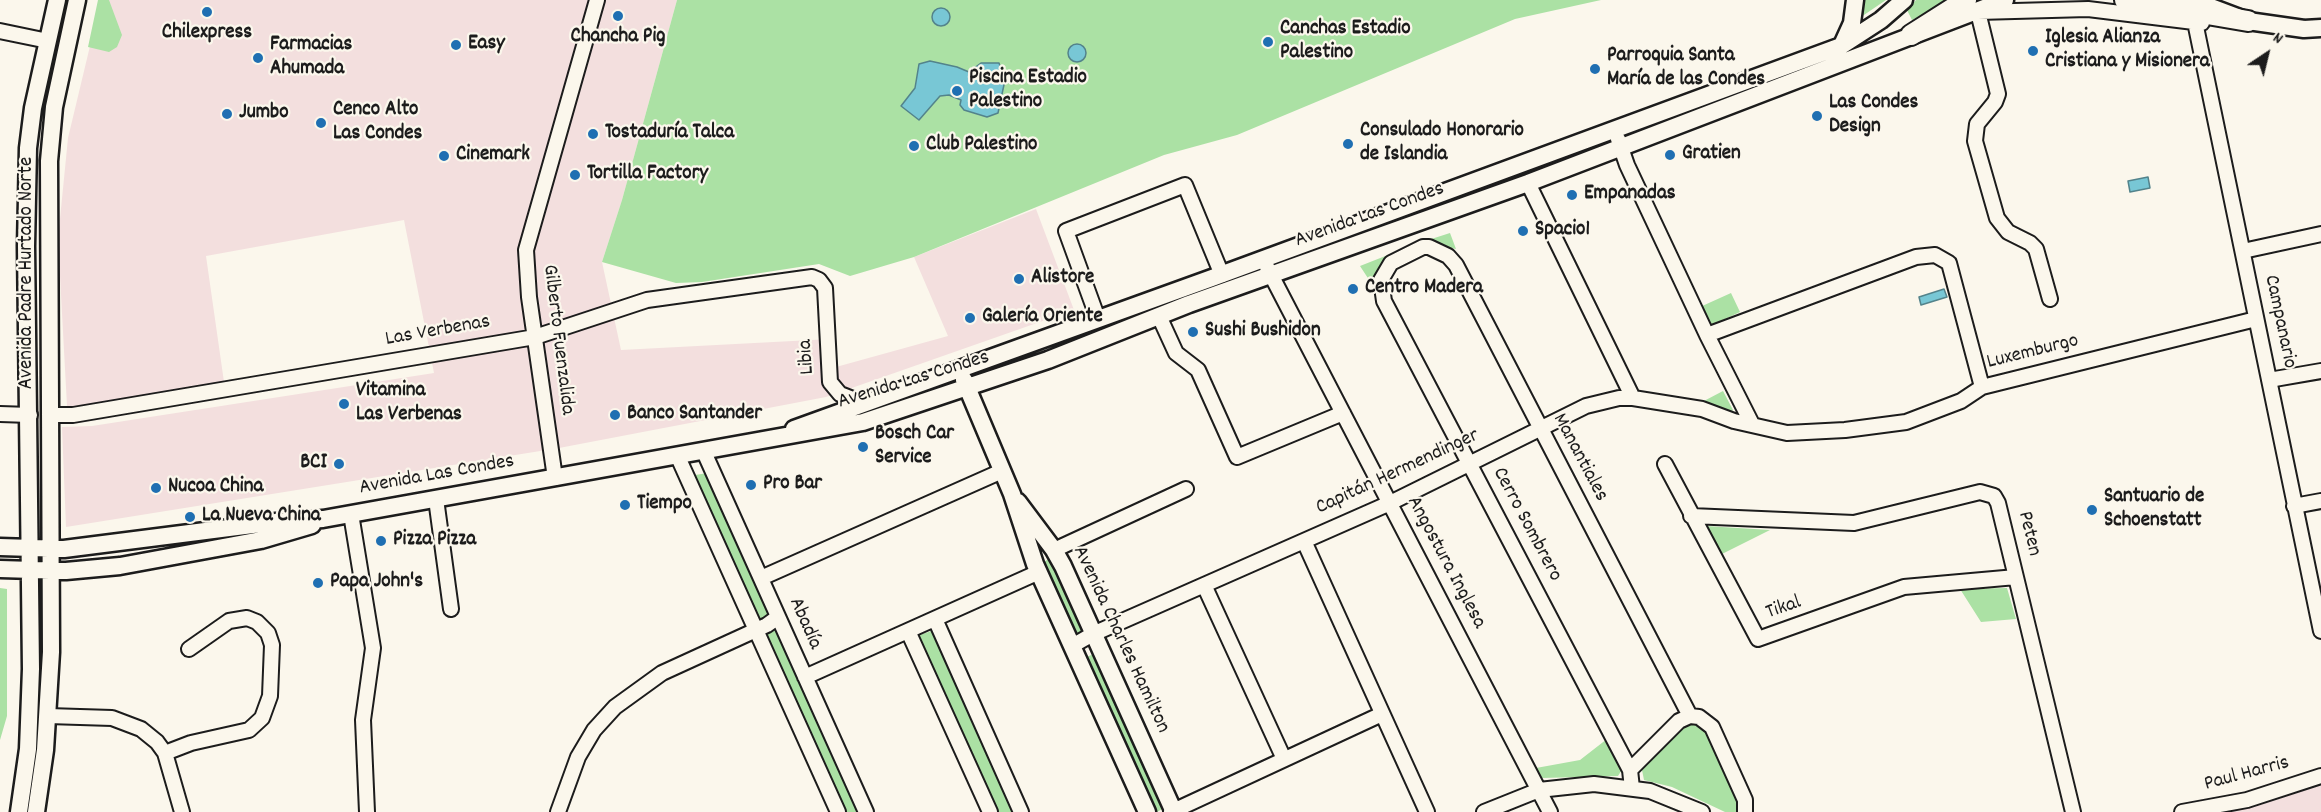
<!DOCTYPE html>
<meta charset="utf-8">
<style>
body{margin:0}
#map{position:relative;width:2321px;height:812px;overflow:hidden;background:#fbf7ec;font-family:Dekko,sans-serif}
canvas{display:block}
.north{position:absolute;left:2237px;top:24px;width:60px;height:60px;-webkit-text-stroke:4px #fbf7ec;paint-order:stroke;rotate:35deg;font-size:16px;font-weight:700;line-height:24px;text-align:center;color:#1c1c1c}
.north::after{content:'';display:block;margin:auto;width:21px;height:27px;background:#1c1c1c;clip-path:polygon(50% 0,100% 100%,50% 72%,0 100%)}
</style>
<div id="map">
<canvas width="2321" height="812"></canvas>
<div class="north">N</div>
</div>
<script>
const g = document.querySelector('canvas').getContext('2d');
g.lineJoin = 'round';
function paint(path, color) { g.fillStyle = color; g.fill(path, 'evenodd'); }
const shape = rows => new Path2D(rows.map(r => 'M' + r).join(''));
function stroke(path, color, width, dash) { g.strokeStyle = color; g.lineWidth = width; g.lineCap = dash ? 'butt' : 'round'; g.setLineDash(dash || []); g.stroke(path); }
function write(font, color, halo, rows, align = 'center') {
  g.font = font + ' Dekko,sans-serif'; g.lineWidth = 4.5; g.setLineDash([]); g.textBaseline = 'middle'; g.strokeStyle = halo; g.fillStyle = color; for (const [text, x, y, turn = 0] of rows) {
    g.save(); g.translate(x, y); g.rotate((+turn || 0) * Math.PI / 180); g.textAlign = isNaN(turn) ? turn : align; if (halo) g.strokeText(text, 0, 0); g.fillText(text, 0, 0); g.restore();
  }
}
paint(shape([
 [101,0,677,0,622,200,602,262,621,350,831,339,836,367,948,336,914,257,1036,209,1074,310,826,397,559,448,66,527,62,427,92,426,434,373,404,220,206,256,224,382,93,407,67,406,58,239,68,138],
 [2321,785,2321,812,2230,812,2257,806]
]), '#f3dfde');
paint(shape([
 [98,0,109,0,122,35,117,47,109,52,88,47],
 [677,0,1601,0,1515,19,1237,135,1164,155,914,257,850,276,819,264,702,282,676,283,602,262,622,200],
 [1862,0,1886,0,1861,17],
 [1916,0,1951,0,1912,20,1907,10],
 [1450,233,1456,249,1422,242],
 [1393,253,1393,255,1377,292,1360,266],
 [1731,293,1740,312,1710,326,1700,307],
 [1723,391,1733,410,1730,414,1702,402],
 [708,473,860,812,845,812,695,475],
 [1706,526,1770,530,1720,555],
 [1051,557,1084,635,1074,639,1040,565],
 [0,588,7,589,7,716,0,740],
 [2007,588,2016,619,1981,622,1960,589],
 [937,629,1019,812,993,812,914,637],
 [1094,654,1162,809,1157,812,1151,812,1081,659],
 [1696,720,1708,727,1744,810,1742,812,1725,812,1672,787,1644,780,1642,770,1681,724],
 [1607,739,1623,768,1618,776,1542,778,1536,768,1580,760]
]), '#abe1a4');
const water = shape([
 '932 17a9 9 0 1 1 18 0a9 9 0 1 1-18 0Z',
 '1068 53a9 9 0 1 1 18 0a9 9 0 1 1-18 0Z',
 [930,61,957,67,969,72,981,63,999,63,1005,80,998,113,987,117,964,110,960,105,961,100,949,95,940,96,919,120,901,106,915,88,919,64,930,61],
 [2148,177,2150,188,2130,192,2128,181,2148,177],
 [1944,289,1947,297,1921,305,1919,297,1944,289]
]);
paint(water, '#78c7d5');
stroke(water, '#53838b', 1.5);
const minor = shape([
 [2195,22,2321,631],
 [0,31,48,41],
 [1618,139,1627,165,1707,335,1752,424],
 [1528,183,1633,398],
 [2243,251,2321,234],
 [1267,267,1550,812],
 [2050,299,2036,249,2030,243,2008,232,1997,218,1975,141,1977,124,1995,102,1998,94,1978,12,2088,9,2202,23],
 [1159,316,1176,353,1198,370,1237,457,1343,413],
 [1098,319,1066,231,1185,185,1222,275],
 [1707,335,1916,257,1935,255,1949,263,1982,387],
 [2269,380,2321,371],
 [0,414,30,415],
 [50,415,73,415,535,337,647,300,812,277,819,280,825,288,830,382,840,394,863,403],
 [704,452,866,812],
 [678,457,838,812],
 [1665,464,1758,639,1904,587,2016,577],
 [555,478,529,297,526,250,597,0],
 [436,499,451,609],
 [2294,506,2321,501],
 [351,514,373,648,363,720,367,812],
 [1691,516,1854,523,1980,492,1994,496,1998,503,2073,812],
 [1304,541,1427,812],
 [1054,550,1186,489],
 [761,578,1002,471],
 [1204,585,1284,759],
 [935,619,1021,812],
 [908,631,990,812],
 [1072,646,1093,634,1390,503,1586,406,1619,398,1633,398,1702,409,1734,421,1787,433,1845,430,1906,422,1961,401,1982,387,2256,319],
 [805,677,1039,572],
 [48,716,112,718,141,729,157,742,165,753,182,812],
 [165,753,191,743,249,730,262,718,270,696,272,645,268,633,257,622,247,618,229,621,189,649],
 [1630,770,1679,721,1690,716,1699,717,1712,727,1745,800,1745,812],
 [1632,788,1630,770,1384,301,1381,280,1391,263,1423,247,1429,247,1448,256,1456,265,1690,716],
 [558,812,578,757,594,730,615,707,662,673,767,625,778,617],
 [1171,812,1382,714],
 [1484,812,1539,790,1594,784,1650,791,1702,812],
 [2182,812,2247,800,2321,776]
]);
const major = shape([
 [2192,0,2248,21,2304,29,2321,28],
 [1842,45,1852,23,1855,0],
 [964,380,1012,494,1035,564,1147,812],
 [794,429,1212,278,1841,46,1881,20,1904,0],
 [1018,502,1054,550,1063,566,1174,812],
 [0,547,64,549,276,522,323,519,863,422,1048,360,1189,304,1528,183,2005,0],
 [0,569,66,571,120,566,261,540,312,525],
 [19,812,28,749,31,669,26,246,28,148,33,108,57,0],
 [36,812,45,750,51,652,49,161,54,107,77,0]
]);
const highway = shape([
 [2125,0,2248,21],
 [1911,35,1966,0]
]);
stroke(minor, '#1c1c1c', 18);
stroke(major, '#1c1c1c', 21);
stroke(highway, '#1c1c1c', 24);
stroke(minor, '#fbf7ec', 14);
stroke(major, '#fbf7ec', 16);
stroke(highway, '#fbf7ec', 20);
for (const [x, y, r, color] of [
 [207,12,6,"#1f6fb2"],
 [618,16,6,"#1f6fb2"],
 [1268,42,6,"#1f6fb2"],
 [456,45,6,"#1f6fb2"],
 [2033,51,6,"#1f6fb2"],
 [258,58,6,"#1f6fb2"],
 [1595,69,6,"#1f6fb2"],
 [957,91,6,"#1f6fb2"],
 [227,114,6,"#1f6fb2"],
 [1817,116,6,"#1f6fb2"],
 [321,123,6,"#1f6fb2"],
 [593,134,6,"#1f6fb2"],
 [1348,144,6,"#1f6fb2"],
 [914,146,6,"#1f6fb2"],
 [1670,155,6,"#1f6fb2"],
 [444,156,6,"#1f6fb2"],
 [575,175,6,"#1f6fb2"],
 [1572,195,6,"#1f6fb2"],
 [1523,231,6,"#1f6fb2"],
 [1019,279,6,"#1f6fb2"],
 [1353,289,6,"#1f6fb2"],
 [970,318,6,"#1f6fb2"],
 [1193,332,6,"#1f6fb2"],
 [344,404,6,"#1f6fb2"],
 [615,415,6,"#1f6fb2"],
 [863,447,6,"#1f6fb2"],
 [339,464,6,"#1f6fb2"],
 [751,485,6,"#1f6fb2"],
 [156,488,6,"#1f6fb2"],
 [625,505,6,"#1f6fb2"],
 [2092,510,6,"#1f6fb2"],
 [190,517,6,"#1f6fb2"],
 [381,541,6,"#1f6fb2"],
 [318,583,6,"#1f6fb2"]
]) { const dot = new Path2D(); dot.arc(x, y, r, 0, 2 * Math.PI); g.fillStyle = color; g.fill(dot); stroke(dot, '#fbf7ec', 2); }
write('bold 21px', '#1c1c1c', '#fbf7ec', [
 ["Canchas Estadio",1280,30],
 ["Palestino",1280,54],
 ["Chilexpress",207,34,"center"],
 ["Chancha Pig",618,38,"center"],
 ["Iglesia Alianza",2045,39],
 ["Cristiana y Misionera",2045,63],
 ["Easy",468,45],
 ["Farmacias",270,46],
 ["Ahumada",270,70],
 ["Parroquia Santa",1607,57],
 ["María de las Condes",1607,81],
 ["Piscina Estadio",969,79],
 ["Palestino",969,103],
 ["Las Condes",1829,104],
 ["Design",1829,128],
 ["Cenco Alto",333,111],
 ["Las Condes",333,135],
 ["Jumbo",239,114],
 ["Consulado Honorario",1360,132],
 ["de Islandia",1360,156],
 ["Tostaduría Talca",605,134],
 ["Club Palestino",926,146],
 ["Gratien",1682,155],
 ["Cinemark",456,156],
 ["Tortilla Factory",587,175],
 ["Empanadas",1584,195],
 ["Spacio1",1535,231],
 ["Alistore",1031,279],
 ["Centro Madera",1365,289],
 ["Galería Oriente",982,318],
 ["Sushi Bushidon",1205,332],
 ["Vitamina",356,392],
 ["Las Verbenas",356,416],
 ["Banco Santander",627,415],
 ["Bosch Car",875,435],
 ["Service",875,459],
 ["BCI",327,464,"right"],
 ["Pro Bar",763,485],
 ["Nucoa China",168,488],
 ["Santuario de",2104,498],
 ["Schoenstatt",2104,522],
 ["Tiempo",637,505],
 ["La Nueva China",202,517],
 ["Pizza Pizza",393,541],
 ["Papa John's",330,583]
], 'left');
write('21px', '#1c1c1c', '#fbf7ec', [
 ["Avenida Las Condes",1370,216,-20],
 ["Avenida Padre Hurtado Norte",28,273,-90],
 ["Campanario",2279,322,78],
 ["Las Verbenas",438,332,-10],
 ["Gilberto Fuenzalida",557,340,83],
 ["Luxemburgo",2033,353,-14],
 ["Libia",808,357,-94],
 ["Avenida Las Condes",914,381,-17],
 ["Manantiales",1579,458,62],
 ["Capitán Hermendinger",1398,473,-25],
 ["Avenida Las Condes",437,476,-10],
 ["Cerro Sombrero",1526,525,62],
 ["Peten",2028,534,76],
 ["Angostura Inglesa",1445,563,62],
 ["Tikal",1784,609,-19],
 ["Abadía",804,624,66],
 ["Avenida Charles Hamilton",1120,640,65],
 ["Paul Harris",2247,775,-15]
]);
</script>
